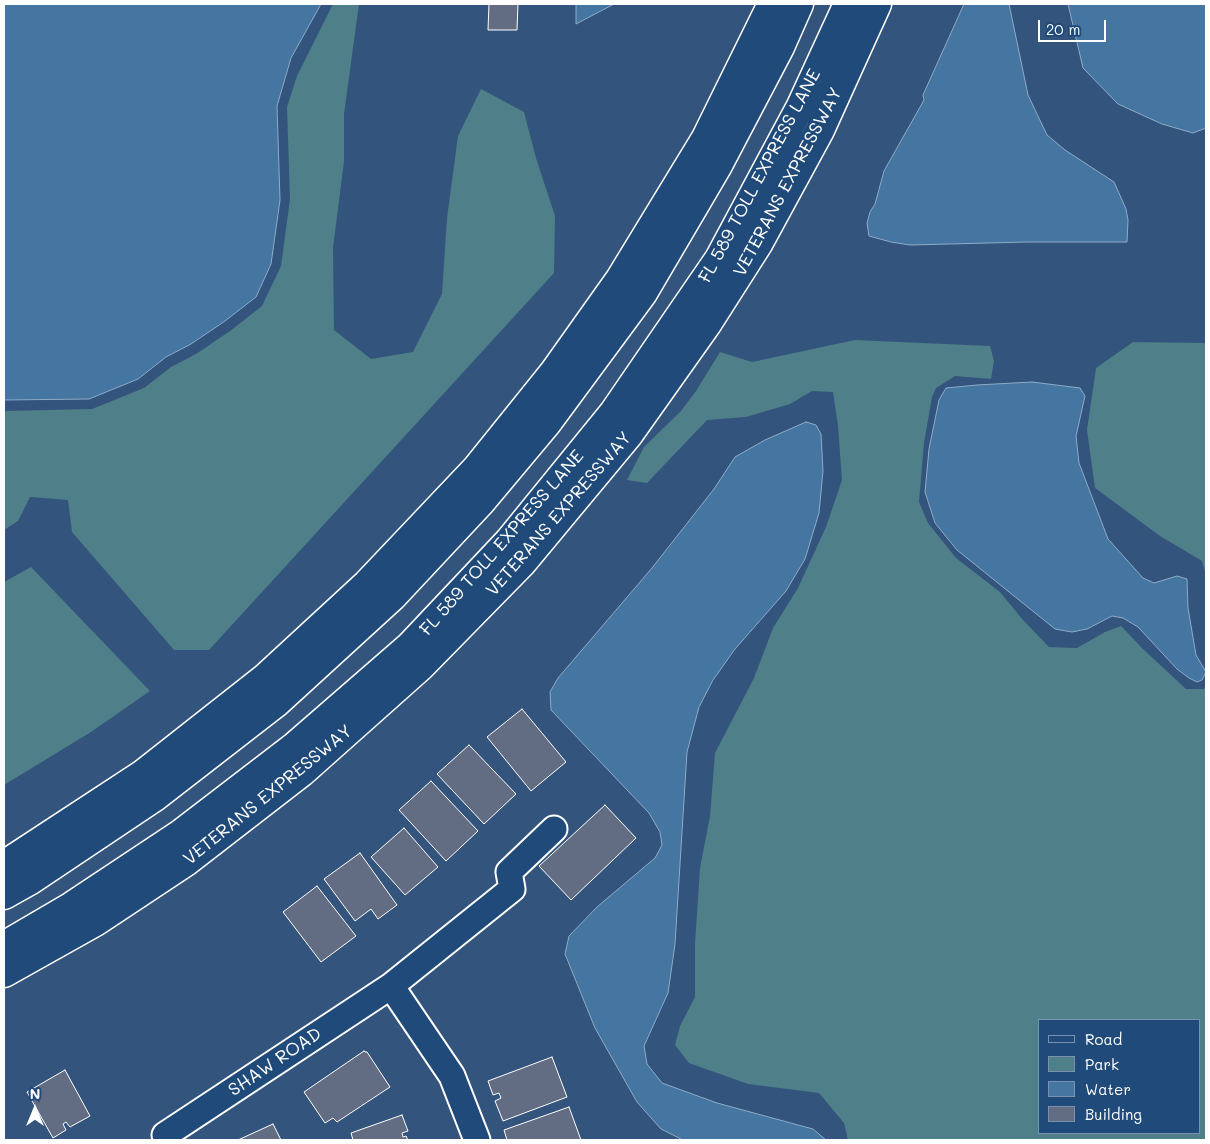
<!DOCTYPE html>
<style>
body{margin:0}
#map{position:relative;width:1210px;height:1144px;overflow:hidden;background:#33547c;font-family:Mali,sans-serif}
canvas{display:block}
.frame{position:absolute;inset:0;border:5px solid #fff;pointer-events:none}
.legend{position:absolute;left:1038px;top:1019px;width:162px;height:115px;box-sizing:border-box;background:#1f4a7a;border:1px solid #7992af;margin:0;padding:6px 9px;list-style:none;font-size:15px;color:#fff}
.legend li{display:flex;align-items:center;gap:10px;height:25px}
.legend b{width:25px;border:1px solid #7992af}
.north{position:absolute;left:10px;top:1084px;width:50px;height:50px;-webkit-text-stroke:4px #1f4a7a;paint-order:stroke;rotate:0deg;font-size:14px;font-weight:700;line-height:20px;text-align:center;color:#fff}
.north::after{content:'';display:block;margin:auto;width:18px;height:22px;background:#fff;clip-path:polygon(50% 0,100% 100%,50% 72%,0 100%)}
.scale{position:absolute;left:1038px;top:20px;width:68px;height:22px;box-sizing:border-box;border:2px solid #fff;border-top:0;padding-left:6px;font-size:15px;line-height:18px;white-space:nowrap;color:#fff;-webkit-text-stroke:4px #1f4a7a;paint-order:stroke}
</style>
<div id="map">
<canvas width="1210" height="1144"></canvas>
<div class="frame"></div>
<ul class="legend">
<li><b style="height:6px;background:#1f4a7a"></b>Road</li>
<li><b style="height:14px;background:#4f7f89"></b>Park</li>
<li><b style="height:14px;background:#4575a1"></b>Water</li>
<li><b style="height:14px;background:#626c82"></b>Building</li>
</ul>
<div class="north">N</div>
<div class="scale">20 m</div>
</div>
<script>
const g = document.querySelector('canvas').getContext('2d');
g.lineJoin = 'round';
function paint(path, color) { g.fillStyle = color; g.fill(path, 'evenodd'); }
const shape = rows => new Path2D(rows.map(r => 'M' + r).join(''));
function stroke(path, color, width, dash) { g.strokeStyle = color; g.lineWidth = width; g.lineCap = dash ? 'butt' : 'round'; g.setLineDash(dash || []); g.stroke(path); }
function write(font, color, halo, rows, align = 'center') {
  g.font = font + ' Mali,sans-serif'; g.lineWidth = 4; g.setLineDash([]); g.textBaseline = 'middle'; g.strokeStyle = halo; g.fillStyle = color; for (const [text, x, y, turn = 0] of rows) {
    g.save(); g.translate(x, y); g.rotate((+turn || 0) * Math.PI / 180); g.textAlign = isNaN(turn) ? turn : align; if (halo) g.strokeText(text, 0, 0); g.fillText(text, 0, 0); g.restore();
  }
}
paint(shape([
 [333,4,359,4,344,114,344,161,333,248,334,330,371,359,413,352,442,294,447,218,458,136,481,89,524,112,536,158,555,216,554,273,209,650,174,650,72,532,68,500,30,497,18,521,4,530,4,411,92,409,144,388,171,367,196,354,230,331,262,306,281,266,290,199,287,107,297,76],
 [855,340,990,346,994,361,991,379,955,376,936,388,932,397,924,443,919,502,928,523,956,558,1000,592,1023,620,1049,647,1077,648,1105,632,1121,626,1143,649,1186,689,1204,689,1206,686,1206,1140,848,1140,844,1123,819,1093,748,1084,689,1063,675,1045,680,1026,695,997,695,944,700,868,710,816,715,753,754,678,773,628,798,588,826,527,842,480,838,426,833,392,812,391,790,404,746,417,707,420,647,483,627,480,644,447,681,411,696,391,720,352,752,362],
 [1039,1020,1199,1020,1199,1133,1039,1133],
 [1133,342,1206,343,1206,575,1202,561,1160,536,1095,488,1087,430,1096,368],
 [31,567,150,691,91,732,4,785,4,582]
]), '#4f7f89');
const water = shape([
 [4,4,321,4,291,58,277,106,280,200,271,264,256,297,225,321,191,344,166,357,138,379,89,399,4,400,4,4],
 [576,4,614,4,576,24,576,4],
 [964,4,1009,4,1028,95,1047,135,1065,150,1114,182,1126,209,1128,220,1127,242,1027,242,910,245,891,242,869,236,867,223,870,212,875,204,884,171,924,100,923,95,964,4],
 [1068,4,1206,4,1206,128,1193,133,1162,124,1118,104,1083,68,1068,4],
 [1032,382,1080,388,1085,396,1076,436,1079,463,1108,539,1143,578,1154,583,1177,576,1187,579,1188,608,1196,655,1206,672,1202,680,1197,682,1189,678,1177,669,1138,627,1123,618,1112,616,1087,629,1072,632,1055,629,957,550,935,523,925,492,929,449,939,400,946,388,977,385,1032,382],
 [806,422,816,425,821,434,823,471,819,513,805,559,786,591,735,649,713,680,699,707,687,752,675,944,668,993,644,1046,647,1064,662,1083,717,1103,813,1129,826,1140,683,1140,661,1129,637,1102,595,1028,565,954,569,936,597,907,655,858,662,845,660,832,649,813,551,710,550,692,558,678,652,568,714,489,735,457,765,440,806,422]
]);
paint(water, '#4575a1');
stroke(water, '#8facc7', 1);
const building = shape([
 [489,4,518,4,517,30,488,30,489,4],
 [522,709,566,762,531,791,487,737,522,709],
 [469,745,516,794,484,824,437,774,469,745],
 [431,781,478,831,446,861,399,810,431,781],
 [605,805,636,838,571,900,539,866,605,805],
 [404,828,438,867,405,895,371,857,404,828],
 [360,853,397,905,378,919,371,909,355,921,324,879,360,853],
 [317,886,356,936,321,962,283,912,317,886],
 [364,1051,365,1052,367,1052,390,1087,337,1122,333,1118,325,1123,304,1092,364,1051],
 [552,1057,567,1097,503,1121,495,1101,501,1098,499,1093,493,1095,488,1081,552,1057],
 [65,1070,90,1116,70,1127,66,1122,63,1124,66,1130,53,1138,27,1092,65,1070],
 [569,1107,581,1140,507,1140,504,1130,569,1107],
 [402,1115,408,1131,402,1133,403,1137,406,1136,408,1140,353,1140,351,1133,402,1115],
 [273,1124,281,1140,238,1140,273,1124]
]);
paint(building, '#626c82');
stroke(building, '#fff', 1);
const street = shape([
 [391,986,452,1076,477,1140],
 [167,1140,165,1135,391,986,512,889,509,872,554,829]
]);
const highway = shape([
 [4,865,143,774,265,678,367,584,476,469,554,372,620,279,706,138,772,4],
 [4,895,29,881,156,796,276,703,393,596,480,503,547,423,643,293,717,167,780,47,799,4],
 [4,946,72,906,179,835,295,746,410,646,509,541,614,412,719,259,801,106,848,4],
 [4,973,95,922,187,861,302,772,421,666,521,564,629,434,707,324,758,244,820,130,877,4]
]);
stroke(street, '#fff', 29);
stroke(highway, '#fff', 31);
stroke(street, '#1f4a7a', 25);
stroke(highway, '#1f4a7a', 28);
write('18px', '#fff', '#1f4a7a', [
 ["FL 589 TOLL EXPRESS LANE",760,176,-62],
 ["VETERANS EXPRESSWAY",788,182,-62],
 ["VETERANS EXPRESSWAY",559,514,-49],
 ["FL 589 TOLL EXPRESS LANE",502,543,-49],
 ["VETERANS EXPRESSWAY",268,795,-39],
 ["SHAW ROAD",275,1062,-34]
]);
</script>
